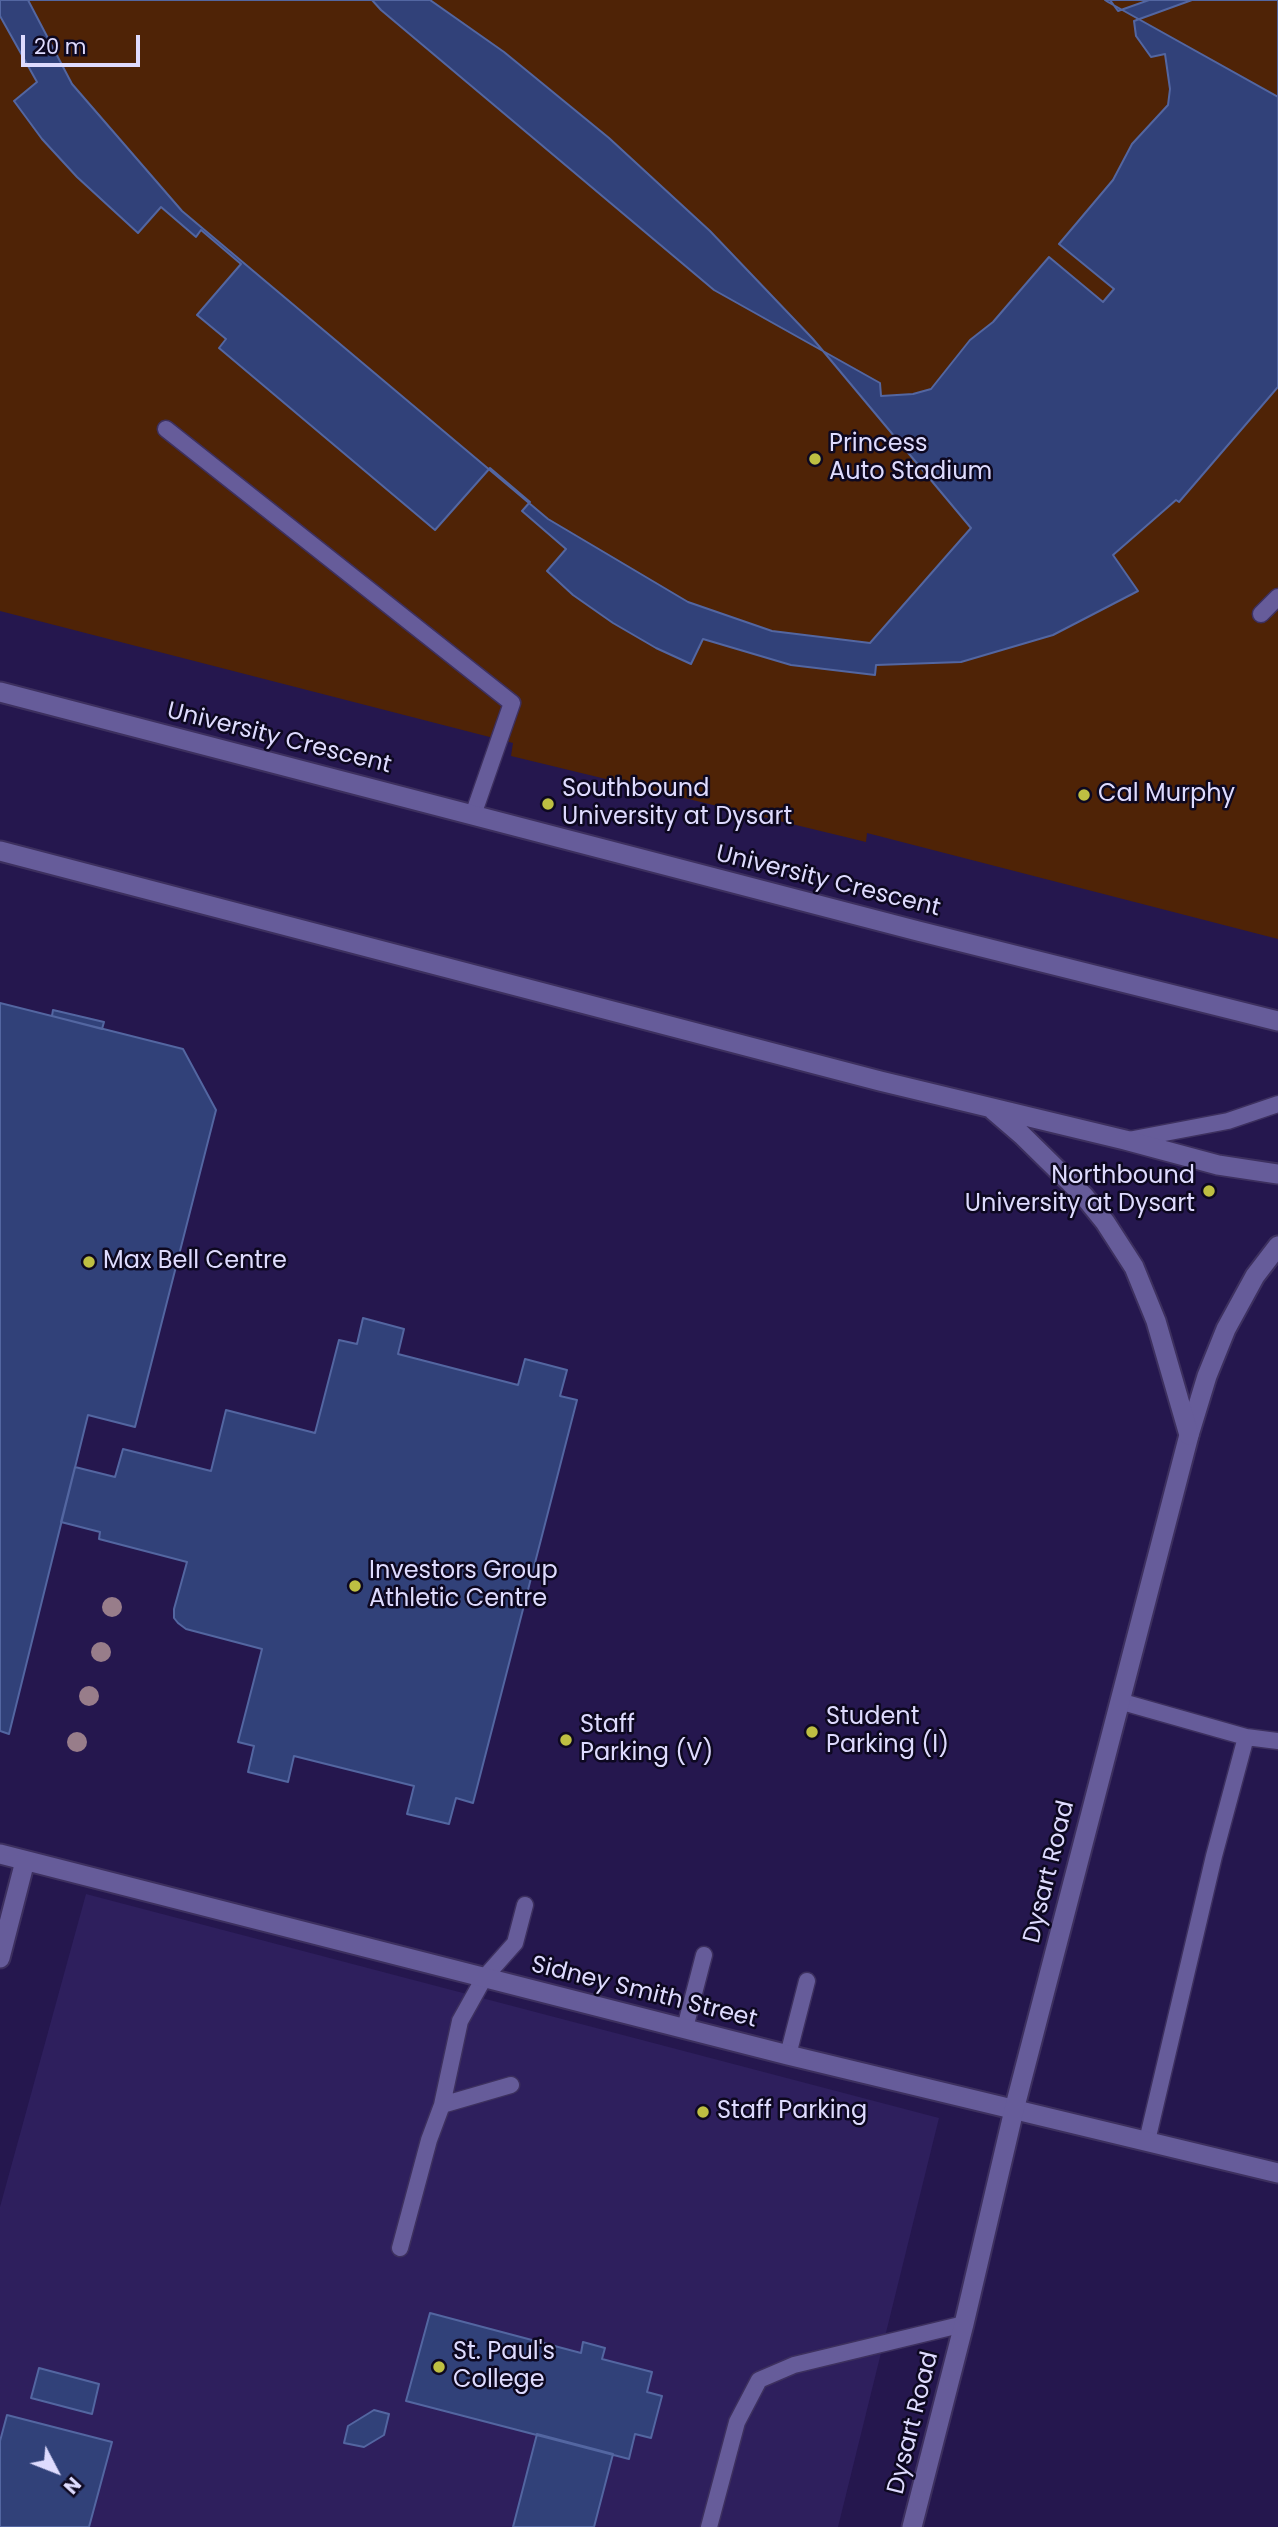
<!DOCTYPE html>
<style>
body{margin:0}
#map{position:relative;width:1278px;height:2527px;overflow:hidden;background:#25174e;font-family:Poppins,sans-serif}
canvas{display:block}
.north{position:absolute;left:21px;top:2436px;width:70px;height:70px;-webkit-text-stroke:5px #0d0820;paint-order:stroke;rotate:132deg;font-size:19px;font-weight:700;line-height:28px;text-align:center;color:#dedbfe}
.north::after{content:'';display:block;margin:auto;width:24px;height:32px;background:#dedbfe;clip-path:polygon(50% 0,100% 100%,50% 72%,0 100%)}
.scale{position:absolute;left:21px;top:35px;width:119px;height:32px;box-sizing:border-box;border:4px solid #dedbfe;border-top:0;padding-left:9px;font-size:21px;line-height:24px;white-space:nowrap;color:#dedbfe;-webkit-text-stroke:5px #0d0820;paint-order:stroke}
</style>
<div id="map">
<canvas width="1278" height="2527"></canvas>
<div class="north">N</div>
<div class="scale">20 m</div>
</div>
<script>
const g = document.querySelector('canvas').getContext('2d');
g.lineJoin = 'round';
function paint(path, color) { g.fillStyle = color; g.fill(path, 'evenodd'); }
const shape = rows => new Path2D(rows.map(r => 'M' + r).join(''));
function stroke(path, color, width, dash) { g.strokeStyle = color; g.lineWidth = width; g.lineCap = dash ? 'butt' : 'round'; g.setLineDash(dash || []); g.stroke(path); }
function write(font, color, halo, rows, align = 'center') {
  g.font = font + ' Poppins,sans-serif'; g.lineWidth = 5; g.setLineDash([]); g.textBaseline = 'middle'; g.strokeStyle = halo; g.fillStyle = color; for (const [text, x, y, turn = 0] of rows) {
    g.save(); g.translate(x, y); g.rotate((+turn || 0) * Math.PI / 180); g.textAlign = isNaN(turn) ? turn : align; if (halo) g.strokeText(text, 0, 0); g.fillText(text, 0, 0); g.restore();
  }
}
paint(shape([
 [86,1894,939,2118,838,2527,0,2527,0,2207]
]), '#2e1f5d');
paint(shape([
 [0,0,1278,0,1278,939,867,833,866,842,511,756,513,743,0,611]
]), '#4f2306');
const building = shape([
 [0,0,372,0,381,10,714,290,880,383,881,396,913,394,931,389,970,340,993,322,1049,257,1103,302,1114,289,1059,244,1113,180,1132,144,1168,105,1170,89,1165,54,1151,57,1136,36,1134,21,1192,0,1278,0,1278,387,1179,502,1176,500,1113,555,1138,591,1053,635,961,662,876,665,875,675,791,665,703,639,691,664,656,648,613,623,573,595,547,571,566,549,522,511,530,502,490,468,435,530,219,348,226,339,197,315,241,264,201,230,196,237,161,207,138,233,77,177,42,139,14,101,37,82,0,16,0,0],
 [28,0,430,0,504,52,609,138,710,231,813,339,971,528,870,643,772,631,688,602,548,519,182,211,72,84,28,0],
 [1105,0,1278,0,1278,97,1108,2,1105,0],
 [1110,0,1149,0,1118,11,1110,0],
 [0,1003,183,1049,216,1110,135,1427,88,1415,9,1734,0,1731,0,1003],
 [53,1010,104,1022,102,1029,52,1016,53,1010],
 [363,1318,404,1329,398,1354,518,1385,525,1359,567,1370,560,1396,577,1400,473,1803,456,1798,449,1824,407,1814,414,1786,294,1756,288,1782,248,1772,254,1746,238,1742,262,1649,186,1629,178,1623,174,1618,174,1609,187,1562,99,1539,100,1532,61,1522,75,1467,115,1477,123,1449,211,1471,226,1410,315,1433,339,1340,357,1344,363,1318],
 [430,2313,581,2353,583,2342,605,2348,602,2359,652,2372,647,2392,662,2396,651,2438,635,2434,629,2459,406,2401,430,2313],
 [39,2368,99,2384,92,2414,31,2398,39,2368],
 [374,2410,389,2414,384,2435,364,2447,344,2443,348,2426,374,2410],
 [7,2415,112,2442,89,2527,0,2527,0,2441,7,2415],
 [537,2434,613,2454,594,2527,513,2527,537,2434]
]);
paint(building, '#314179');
stroke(building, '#5366a1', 2);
const service = shape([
 [166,429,512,703,473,815],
 [1261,614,1278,597],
 [1128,1140,1228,1121,1278,1104],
 [1119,1701,1246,1737,1214,1856,1147,2141],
 [1246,1737,1278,1741],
 [685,2028,704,1955],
 [788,2055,807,1981],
 [511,2085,442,2105,460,2021,484,1978,515,1943,525,1905],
 [400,2248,429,2140,442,2105],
 [709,2527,737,2422,759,2380,794,2365,964,2324]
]);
const minor = shape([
 [0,1854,788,2055,1278,2173],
 [0,1958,25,1861]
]);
const tertiary = shape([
 [912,2527,964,2324,1014,2110,1189,1435,1207,1376,1226,1329,1255,1276,1278,1246]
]);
const secondary = shape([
 [0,692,918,931,1278,1021],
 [0,851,880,1081,1125,1140,1218,1165,1278,1174],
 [993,1110,1022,1135,1084,1196,1105,1222,1134,1267,1156,1321,1189,1435]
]);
stroke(service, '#3d305f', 19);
stroke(minor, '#3d305f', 23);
stroke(tertiary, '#3d305f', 23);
stroke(secondary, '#3d305f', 23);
stroke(service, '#665c9a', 16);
stroke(minor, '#665c9a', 19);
stroke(tertiary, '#665c9a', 19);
stroke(secondary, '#665c9a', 19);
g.fillStyle = '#987d8a';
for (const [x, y] of [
 [112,1607],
 [101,1652],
 [89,1696],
 [77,1742]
]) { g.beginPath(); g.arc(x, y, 10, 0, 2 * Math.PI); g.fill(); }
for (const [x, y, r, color] of [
 [815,459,7,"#bebf42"],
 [1084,795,7,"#bebf42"],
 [548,804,7,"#bebf42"],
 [1209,1191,7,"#bebf42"],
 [89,1262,7,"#bebf42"],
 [355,1586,7,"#bebf42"],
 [812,1732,7,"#bebf42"],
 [566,1740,7,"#bebf42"],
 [703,2112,7,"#bebf42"],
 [439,2367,7,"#bebf42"]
]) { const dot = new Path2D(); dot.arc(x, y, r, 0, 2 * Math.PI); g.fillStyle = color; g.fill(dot); stroke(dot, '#0d0820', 2.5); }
write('24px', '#dedbfe', '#0d0820', [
 ["Princess",829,445],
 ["Auto Stadium",829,473],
 ["Southbound",562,790],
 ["University at Dysart",562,818],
 ["Cal Murphy",1098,795],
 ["Northbound",1195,1177,"right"],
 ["University at Dysart",1195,1205,"right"],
 ["Max Bell Centre",103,1262],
 ["Investors Group",369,1572],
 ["Athletic Centre",369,1600],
 ["Student",826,1718],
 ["Parking (I)",826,1746],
 ["Staff",580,1726],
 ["Parking (V)",580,1754],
 ["Staff Parking",717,2112],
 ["St. Paul's",453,2353],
 ["College",453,2381]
], 'left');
write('24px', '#dedbfe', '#0d0820', [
 ["University Crescent",279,739,14],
 ["University Crescent",828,882,14],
 ["Dysart Road",1050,1872,-76],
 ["Sidney Smith Street",644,1993,14],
 ["Dysart Road",914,2423,-76]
]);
</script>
